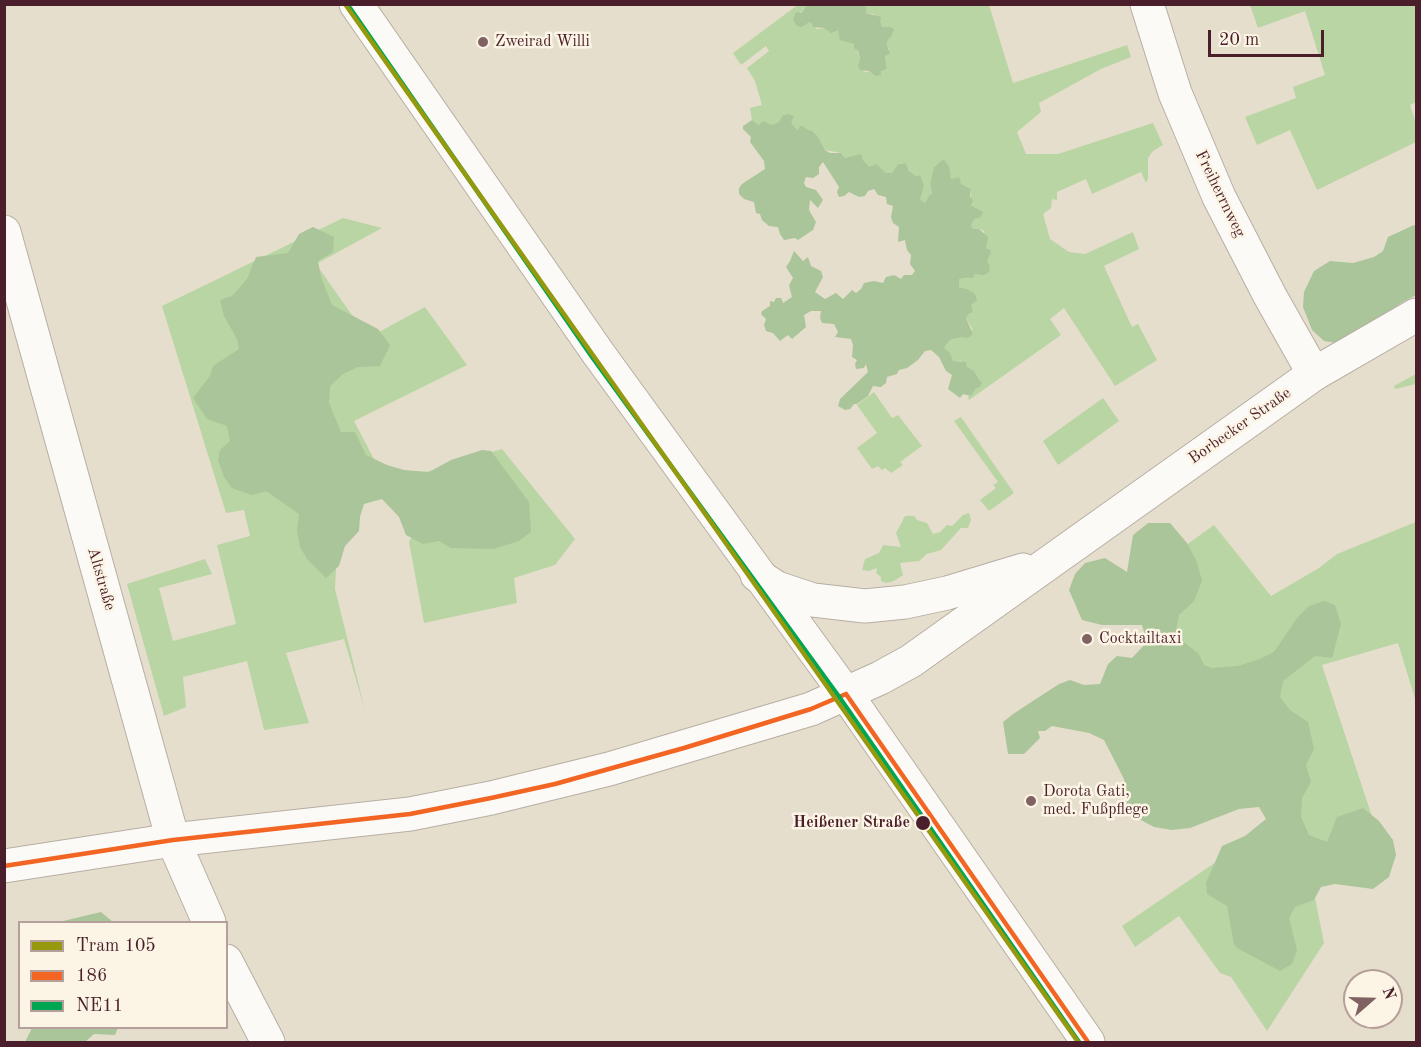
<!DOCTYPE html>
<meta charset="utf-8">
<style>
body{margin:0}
#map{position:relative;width:1421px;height:1047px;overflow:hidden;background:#e6decc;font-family:"Old Standard TT",serif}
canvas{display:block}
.frame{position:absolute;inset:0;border:6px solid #4a1f2b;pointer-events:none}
.legend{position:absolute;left:18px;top:921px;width:210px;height:108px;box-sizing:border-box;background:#fcf5e5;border:2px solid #b59f9b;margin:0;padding:8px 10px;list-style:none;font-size:18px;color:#4a1f2b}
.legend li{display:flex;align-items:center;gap:12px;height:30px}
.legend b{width:30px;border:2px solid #b59f9b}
.north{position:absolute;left:1343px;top:969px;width:60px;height:60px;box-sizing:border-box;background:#fcf5e5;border:2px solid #b59f9b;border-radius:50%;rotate:70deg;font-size:16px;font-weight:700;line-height:24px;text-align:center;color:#4a1f2b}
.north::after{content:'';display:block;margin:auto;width:21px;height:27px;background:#816263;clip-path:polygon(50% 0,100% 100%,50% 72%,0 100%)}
.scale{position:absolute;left:1208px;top:30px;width:116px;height:27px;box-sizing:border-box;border:3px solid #4a1f2b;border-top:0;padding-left:8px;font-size:18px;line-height:21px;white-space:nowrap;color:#4a1f2b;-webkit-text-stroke:4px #fcf5e5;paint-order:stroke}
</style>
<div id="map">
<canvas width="1421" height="1047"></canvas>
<div class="frame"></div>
<ul class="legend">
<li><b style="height:8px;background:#96990d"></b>Tram 105</li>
<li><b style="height:8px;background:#f26522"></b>186</li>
<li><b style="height:8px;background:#00a651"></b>NE11</li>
</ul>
<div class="north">N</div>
<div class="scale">20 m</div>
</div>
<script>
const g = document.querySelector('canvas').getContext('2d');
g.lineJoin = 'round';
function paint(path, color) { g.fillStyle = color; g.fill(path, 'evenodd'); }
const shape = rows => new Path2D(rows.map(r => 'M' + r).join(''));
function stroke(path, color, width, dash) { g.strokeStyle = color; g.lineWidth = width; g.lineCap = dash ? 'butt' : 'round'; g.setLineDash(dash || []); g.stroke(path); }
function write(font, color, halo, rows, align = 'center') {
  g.font = font + ' "Old Standard TT",serif'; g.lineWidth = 5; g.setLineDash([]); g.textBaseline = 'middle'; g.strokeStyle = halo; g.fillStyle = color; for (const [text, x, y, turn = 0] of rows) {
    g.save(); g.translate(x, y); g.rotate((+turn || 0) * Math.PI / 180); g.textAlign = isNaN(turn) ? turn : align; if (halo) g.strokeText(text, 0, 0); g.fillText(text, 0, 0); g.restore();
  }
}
paint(shape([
 [799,4,814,5,807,5,800,13,817,29,824,28,838,30,845,41,854,44,860,58,858,66,865,72,887,69,885,56,889,49,887,45,888,40,891,37,890,27,882,27,874,14,866,13,866,7,864,5,989,5,1013,83,1127,45,1131,57,1101,69,1039,103,1041,112,1017,132,1026,154,1058,154,1153,123,1163,145,1153,151,1148,158,1148,178,1146,183,1141,172,1092,194,1086,179,1057,192,1057,200,1052,199,1051,208,1043,214,1050,239,1069,252,1085,254,1133,232,1139,249,1104,266,1132,327,1138,324,1157,360,1115,386,1064,308,1050,319,1061,335,969,400,968,396,971,396,978,380,961,361,953,361,944,348,950,340,960,338,973,330,966,318,967,289,959,287,959,279,968,279,975,274,979,273,991,253,991,250,986,248,984,231,979,229,973,229,971,225,977,208,971,205,971,189,951,179,943,159,934,167,930,183,932,195,925,203,920,199,920,175,916,176,909,171,906,163,898,164,892,173,885,173,870,167,863,160,845,158,841,153,825,150,817,135,814,131,798,130,782,116,779,122,771,125,759,125,752,120,750,108,762,105,755,81,747,68,769,51,766,46,741,65,733,53],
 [1250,5,1416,5,1416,102,1410,105,1416,123,1416,142,1317,190,1290,130,1257,145,1245,117,1296,98,1293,87,1325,75,1305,11,1258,28],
 [343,218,382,228,316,264,368,338,425,307,467,365,354,421,387,484,502,449,575,539,555,565,514,578,517,603,424,623,409,542,413,534,395,494,358,500,337,546,335,589,365,710,344,639,286,653,309,723,264,730,247,661,183,677,186,707,164,716,127,584,205,559,212,574,159,588,173,641,236,624,217,545,250,536,244,510,226,513,162,306],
 [1416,374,1416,384,1395,389,1394,386],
 [874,392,892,418,898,415,922,446,900,462,903,465,891,473,885,468,882,470,878,466,872,469,857,448,877,433,857,405],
 [1103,398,1119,421,1058,465,1043,441],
 [961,417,1014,493,989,511,980,500,996,488,993,485,998,482,954,421],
 [969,513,971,520,968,528,961,528,941,550,927,554,919,561,900,563,903,575,894,581,886,583,881,581,881,577,876,573,877,568,869,571,862,570,865,559,879,553,883,545,901,547,896,533,905,516,914,516,917,520,927,523,933,534,940,532,947,525,952,526,963,515],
 [1416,522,1416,702,1398,643,1322,665,1387,862,1313,888,1324,943,1267,1031,1231,977,1220,973,1179,916,1135,947,1122,926,1291,811,1139,579,1214,525,1271,596,1319,568,1337,554]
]), '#b9d5a3');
paint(shape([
 [807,5,864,5,866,7,866,13,881,17,880,22,882,27,890,27,894,29,891,37,888,40,887,45,890,54,885,56,887,69,881,71,881,75,876,76,869,71,860,70,858,66,860,58,858,51,854,48,854,44,840,40,838,30,831,33,824,28,813,27,812,24,809,22,802,27,797,26,793,20,796,12,801,13],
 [787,114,794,116,791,123,798,130,800,126,803,126,808,130,813,131,817,135,825,150,830,153,841,153,845,158,861,154,863,160,870,167,876,164,886,173,892,173,898,164,906,163,909,171,916,176,920,175,924,186,920,199,925,203,929,196,932,194,930,183,934,167,943,159,949,166,951,179,959,177,961,184,971,189,970,196,973,201,971,205,983,212,981,217,974,219,971,225,973,229,979,229,988,237,986,248,991,250,991,253,987,261,990,266,989,272,984,275,975,274,973,278,959,279,959,287,967,289,975,294,977,300,971,305,973,312,968,314,966,318,973,334,968,338,963,337,950,340,944,348,950,353,953,361,966,362,967,367,974,371,979,380,982,382,980,387,976,388,971,396,963,394,960,398,948,389,952,375,946,371,939,357,931,350,925,351,918,360,907,368,899,370,897,374,887,377,886,383,881,387,873,386,868,396,857,404,854,404,850,409,845,410,838,406,840,399,868,372,866,364,864,368,856,369,855,364,857,360,852,357,853,345,851,339,835,337,838,332,834,324,822,323,820,318,821,311,811,311,804,315,806,327,792,339,788,335,780,341,773,333,766,331,764,325,766,319,761,314,762,311,770,306,770,301,774,302,776,298,781,298,783,303,792,297,789,285,793,278,786,267,790,261,794,251,803,261,808,257,811,266,821,271,823,277,815,292,825,299,836,293,843,299,852,290,856,293,861,289,864,283,874,281,883,283,886,277,894,275,901,279,904,275,912,275,915,271,910,264,911,255,907,250,905,240,898,242,899,227,893,223,891,217,893,206,887,204,886,197,878,195,874,189,868,191,865,196,859,197,849,192,844,196,839,197,837,192,839,187,823,162,819,167,819,174,813,178,806,177,804,183,806,187,816,190,823,200,818,208,810,200,809,210,816,222,813,230,798,240,795,238,784,240,780,234,778,227,769,226,762,220,760,214,756,213,754,202,744,199,739,194,739,188,742,184,765,169,764,161,750,142,751,137,743,129,743,126,752,120,759,125,763,121,771,125,779,122,782,116],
 [1414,225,1416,226,1416,295,1399,304,1388,322,1349,345,1324,341,1312,330,1303,307,1304,292,1314,271,1330,261,1353,263,1374,257,1383,251,1388,237],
 [313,227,334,237,333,252,318,261,321,277,332,305,378,329,390,345,380,366,358,367,343,374,330,386,329,403,341,432,355,432,366,455,387,465,404,470,429,472,451,460,482,450,491,451,529,502,531,532,519,541,493,549,451,548,439,541,423,544,406,535,399,517,382,499,364,504,360,517,359,531,345,546,339,566,326,578,307,559,300,547,297,531,299,514,266,491,252,495,232,488,224,477,218,460,220,450,230,441,227,426,207,419,193,398,210,376,213,366,239,349,237,339,224,316,220,300,232,296,247,279,256,257,288,253,299,234],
 [1148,523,1170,523,1187,543,1197,562,1202,581,1194,601,1179,615,1176,631,1185,643,1199,654,1204,665,1212,668,1238,666,1260,659,1274,652,1297,618,1309,606,1324,601,1335,605,1341,624,1332,658,1315,656,1283,681,1280,697,1290,710,1308,722,1314,749,1306,765,1311,782,1302,798,1301,817,1309,835,1327,842,1337,817,1363,808,1379,821,1393,840,1396,855,1389,877,1373,889,1335,884,1321,887,1314,900,1295,907,1289,918,1297,950,1292,964,1280,971,1237,948,1234,944,1227,906,1207,894,1206,883,1222,846,1245,836,1266,819,1259,807,1239,809,1190,828,1172,830,1154,827,1139,819,1127,805,1124,779,1104,740,1089,733,1052,726,1045,731,1038,731,1040,738,1024,754,1008,754,1003,722,1013,714,1059,684,1070,680,1084,685,1100,684,1108,664,1117,656,1132,658,1147,642,1142,625,1102,625,1082,620,1069,590,1075,574,1085,563,1105,558,1127,572,1133,535],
 [101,912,113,922,60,922,63,921],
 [32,1028,118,1028,115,1035,94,1034,85,1042,25,1042]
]), '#aac599');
const minor = shape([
 [1147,4,1175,93,1219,197,1270,296,1314,374],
 [4,232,173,840,209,922],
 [226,961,268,1042]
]);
const tertiary = shape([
 [757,575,777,588,813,600,865,606,905,602,947,593,1023,570],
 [4,866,173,840,410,814,491,798,609,769,811,709,880,678,911,661,1314,374,1416,315]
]);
const primary = shape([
 [356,4,598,353,846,694,1088,1042]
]);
stroke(minor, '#b7aea4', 35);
stroke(tertiary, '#b7aea4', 35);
stroke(primary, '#b7aea4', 35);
stroke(minor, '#fbfaf7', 33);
stroke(tertiary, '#fbfaf7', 33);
stroke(primary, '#fbfaf7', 33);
stroke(shape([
 [846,694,1088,1042],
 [4,866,173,840,410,814,491,798,555,784,684,748,811,709,846,694]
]), '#f26522', 4.5);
stroke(shape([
 [350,8,592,357,840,698,1079,1042]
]), '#00a651', 4.5);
stroke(shape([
 [345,4,1078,1042]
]), '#96990d', 4.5);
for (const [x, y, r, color] of [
 [483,42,6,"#816263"],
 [1087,639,6,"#816263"],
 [1031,801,6,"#816263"],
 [923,823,8,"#4a1f2b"]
]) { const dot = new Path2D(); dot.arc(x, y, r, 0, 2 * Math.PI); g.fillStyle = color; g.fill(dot); stroke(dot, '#fcf5e5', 2); }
write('16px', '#4a1f2b', '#fcf5e5', [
 ["Zweirad Willi",495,42],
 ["Cocktailtaxi",1099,639],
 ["Dorota Gati,",1043,792],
 ["med. Fußpflege",1043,810]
], 'left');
write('16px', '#4a1f2b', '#fcf5e5', [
 ["Freiherrnweg",1220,194,64],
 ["Borbecker Straße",1240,426,-35],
 ["Altstraße",101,579,74]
]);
write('bold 16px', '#4a1f2b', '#fcf5e5', [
 ["Heißener Straße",910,823]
], 'right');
</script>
